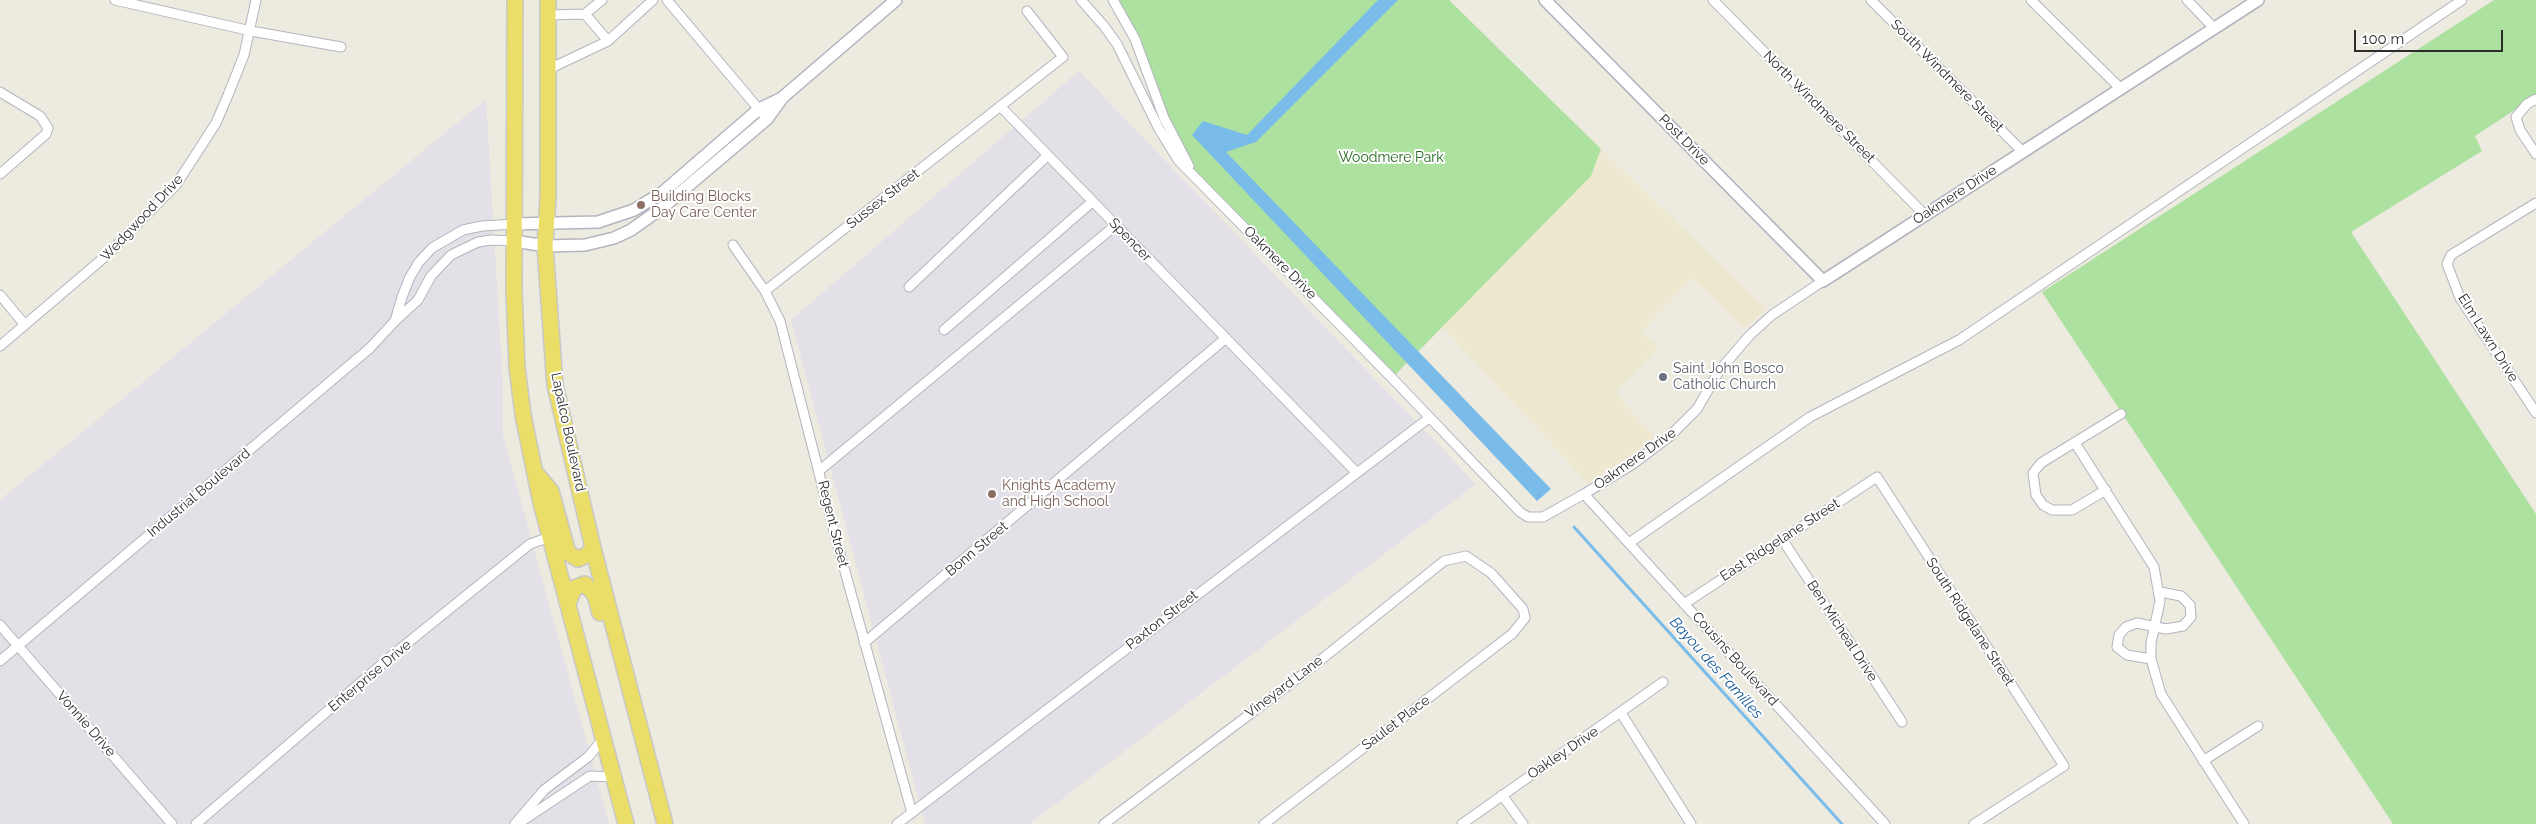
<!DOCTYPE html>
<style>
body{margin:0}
#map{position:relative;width:2536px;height:824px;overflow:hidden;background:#edeae0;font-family:Raleway,sans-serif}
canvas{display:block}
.scale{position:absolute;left:2354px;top:30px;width:149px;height:22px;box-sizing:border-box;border:2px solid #2d2d2d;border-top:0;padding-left:6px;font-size:15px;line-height:18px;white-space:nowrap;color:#2d2d2d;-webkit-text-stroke:4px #fff;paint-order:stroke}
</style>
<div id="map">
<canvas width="2536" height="824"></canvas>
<div class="scale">100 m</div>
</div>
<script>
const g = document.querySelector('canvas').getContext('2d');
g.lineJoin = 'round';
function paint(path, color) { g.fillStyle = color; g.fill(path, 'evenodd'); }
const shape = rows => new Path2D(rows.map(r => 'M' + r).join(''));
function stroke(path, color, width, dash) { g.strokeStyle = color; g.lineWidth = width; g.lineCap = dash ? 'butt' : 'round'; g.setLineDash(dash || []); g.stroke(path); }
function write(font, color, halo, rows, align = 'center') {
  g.font = font + ' Raleway,sans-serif'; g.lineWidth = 4; g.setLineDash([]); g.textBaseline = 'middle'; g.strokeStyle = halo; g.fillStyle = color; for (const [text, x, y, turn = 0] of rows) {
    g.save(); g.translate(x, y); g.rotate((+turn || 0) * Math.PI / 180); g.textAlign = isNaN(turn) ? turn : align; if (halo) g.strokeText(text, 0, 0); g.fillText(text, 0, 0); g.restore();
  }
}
paint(shape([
 [1079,71,1476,484,1029,824,925,824,791,320],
 [486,99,503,387,503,435,609,824,0,824,0,500]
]), '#e3e0e7');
paint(shape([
 [1601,149,1766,309,1744,328,1693,278,1641,332,1659,347,1615,392,1654,437,1632,456,1588,483,1442,327,1591,176]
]), '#eee8d1');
paint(shape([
 [1113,0,1449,0,1601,149,1591,176,1392,378,1196,177],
 [2494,0,2536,0,2536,96,2475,136,2482,151,2351,232,2536,514,2536,824,2393,824,2042,292]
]), '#ade1a0');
paint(shape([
 [1378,0,1398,0,1256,142,1226,152,1551,489,1537,501,1192,135,1203,121,1247,135]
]), '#79bce9');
stroke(shape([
 [1574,527,1842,824]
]), '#79bce9', 3);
const minor = shape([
 [115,0,251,31,341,47],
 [602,0,585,14,608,41],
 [667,0,762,113],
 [1081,0,1104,26,1117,44,1159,129,1178,160,1392,378,1520,512,1528,517,1543,517,1584,494,1633,464,1670,436,1697,409,1719,371,1749,336,1772,315,1823,281],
 [1113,0,1135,39,1164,118,1189,166],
 [1713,0,1924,214],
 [1871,0,2022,151],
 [2031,0,2120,88],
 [2187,0,2214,28],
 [547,15,585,14],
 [547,70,608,41,653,0],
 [0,92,40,116,48,128,46,134,0,174],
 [2536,99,2527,104,2516,117,2520,130,2536,154],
 [1000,106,1356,472],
 [2536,203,2451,255,2447,264,2460,298,2536,413],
 [733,245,765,291,780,321,836,539,912,813],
 [909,287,1047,156],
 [765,291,1063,57,1027,11],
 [0,295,25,325],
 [395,321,402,297,410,277,419,262,432,248,463,230,482,226,515,224],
 [944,330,1092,202],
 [0,346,107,255,176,185,216,123,228,95,244,55,256,0],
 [2075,443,2154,567,2160,601,2151,643,2151,659,2161,694,2244,824],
 [820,470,1116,225],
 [2106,490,2072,510,2052,510,2043,505,2036,495,2033,473,2041,463,2121,414],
 [1584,494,1885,824],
 [1782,539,1902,722],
 [1629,543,1810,417,1959,340,2462,0],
 [1684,604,1877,477,2064,766,1974,824],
 [0,625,172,824],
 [864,643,1226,338],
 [2151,659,2127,655,2117,647,2119,635,2126,627,2137,623,2166,629,2183,626,2191,617,2190,605,2181,596,2160,592],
 [0,661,370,348,395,321,418,300,431,276,451,255,478,242,491,240,515,241],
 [1621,713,1691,824],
 [2203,761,2258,726],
 [1502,795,1523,824],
 [522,821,590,776,613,777],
 [196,824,395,653,530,544,550,537],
 [515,824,544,790,588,757,603,739],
 [897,824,1429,418],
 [1104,824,1307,671,1444,561,1466,556,1491,573,1523,609,1525,618,1512,634,1264,824],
 [1462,824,1663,682]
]);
const tertiary = shape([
 [1545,0,1823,281,2258,0],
 [515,224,598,222,634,210,663,192,759,109,782,98],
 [515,241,545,246,585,245,614,238,631,230,662,208,767,119,783,97,896,0]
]);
const primary = shape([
 [515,0,514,291,517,367,523,415,541,503,626,824],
 [548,0,548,196,545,246,555,385,593,548,665,824],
 [535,472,551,491,568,553,578,559,587,555,593,548],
 [568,604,574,588,585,584,595,595,600,613]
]);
stroke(minor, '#b3b4bf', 11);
stroke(tertiary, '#b3b4bf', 14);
stroke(primary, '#c8c8c8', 18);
stroke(minor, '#fff', 9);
stroke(tertiary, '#fff', 11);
stroke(primary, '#eade68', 15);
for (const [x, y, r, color] of [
 [641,205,5,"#8d6e63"],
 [1663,377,5,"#6b7280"],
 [992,494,5,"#8d6e63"]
]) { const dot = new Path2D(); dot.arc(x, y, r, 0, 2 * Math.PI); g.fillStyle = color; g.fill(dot); stroke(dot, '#fff', 2); }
write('14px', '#2d2d2d', '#fff', [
 ["South Windmere Street",1947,76,45],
 ["North Windmere Street",1819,107,45],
 ["Post Drive",1684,140,45],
 ["Oakmere Drive",1955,195,-33],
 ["Sussex Street",883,199,-38],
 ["Wedgwood Drive",142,218,-47],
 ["Spencer",1130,240,46],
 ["Oakmere Drive",1280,263,45],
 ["Elm Lawn Drive",2488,338,58],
 ["Lapalco Boulevard",568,432,78],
 ["Oakmere Drive",1635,459,-35],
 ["Industrial Boulevard",199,493,-40],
 ["Regent Street",833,524,76],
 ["East Ridgelane Street",1780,540,-33],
 ["Bonn Street",977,549,-40],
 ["Paxton Street",1162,620,-38],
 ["South Ridgelane Street",1970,622,57],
 ["Ben Micheal Drive",1842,631,57],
 ["Cousins Boulevard",1735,659,48],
 ["Enterprise Drive",370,676,-40],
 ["Vineyard Lane",1284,687,-37],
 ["Saulet Place",1396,723,-37],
 ["Vonnie Drive",86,724,49],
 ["Oakley Drive",1563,753,-34]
]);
write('14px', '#24681f', '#fff', [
 ["Woodmere Park",1391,158]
]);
write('14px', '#785e54', '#fff', [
 ["Building Blocks",651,197],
 ["Day Care Center",651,213],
 ["Knights Academy",1002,486],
 ["and High School",1002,502]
], 'left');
write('14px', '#5b616d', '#fff', [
 ["Saint John Bosco",1673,369],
 ["Catholic Church",1673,385]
], 'left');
write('italic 15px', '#145999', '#fff', [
 ["Bayou des Familles",1716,668,48]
]);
</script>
